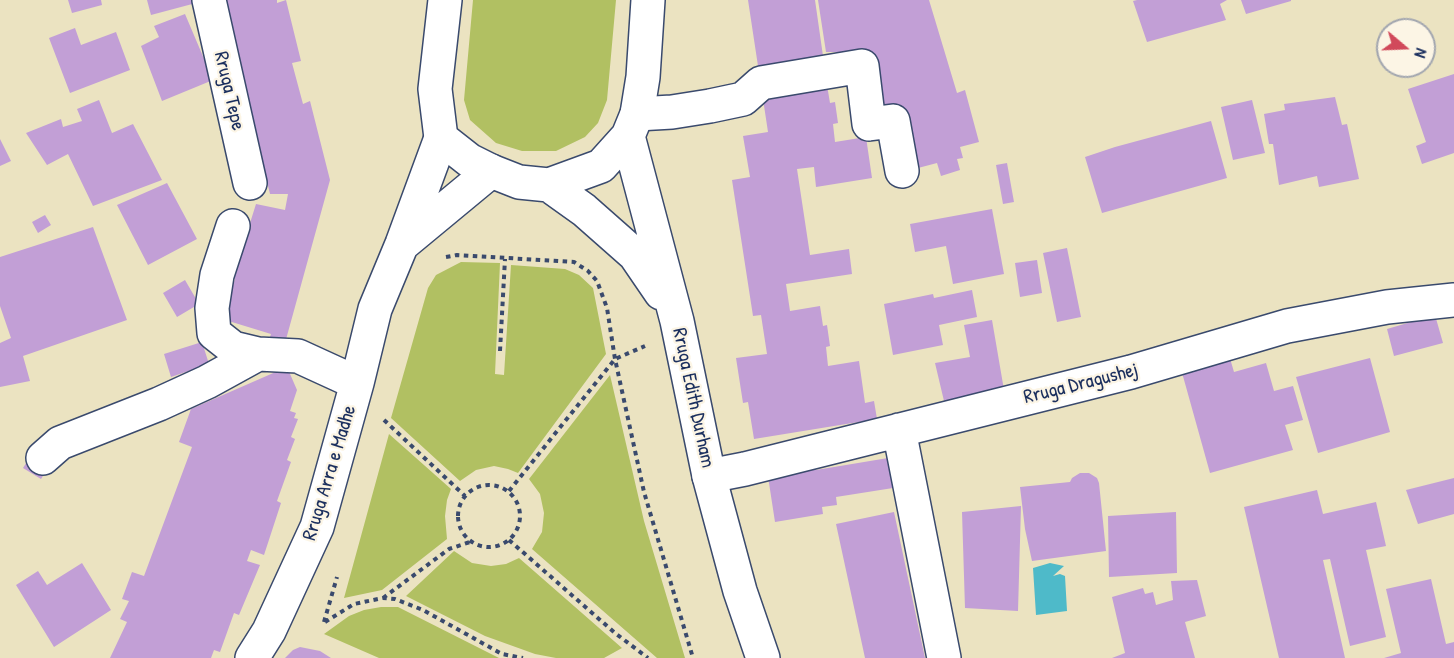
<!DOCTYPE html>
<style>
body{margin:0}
#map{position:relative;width:1454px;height:658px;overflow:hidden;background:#ebe3c1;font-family:"Patrick Hand",sans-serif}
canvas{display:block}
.north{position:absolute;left:1376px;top:18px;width:60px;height:60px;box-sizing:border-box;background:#fcf5e5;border:2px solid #a2a6af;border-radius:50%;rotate:109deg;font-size:16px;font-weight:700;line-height:24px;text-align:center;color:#1b2f5e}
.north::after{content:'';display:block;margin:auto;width:21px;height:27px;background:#d1495b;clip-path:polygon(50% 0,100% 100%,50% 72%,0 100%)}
</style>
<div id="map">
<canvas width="1454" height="658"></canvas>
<div class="north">N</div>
</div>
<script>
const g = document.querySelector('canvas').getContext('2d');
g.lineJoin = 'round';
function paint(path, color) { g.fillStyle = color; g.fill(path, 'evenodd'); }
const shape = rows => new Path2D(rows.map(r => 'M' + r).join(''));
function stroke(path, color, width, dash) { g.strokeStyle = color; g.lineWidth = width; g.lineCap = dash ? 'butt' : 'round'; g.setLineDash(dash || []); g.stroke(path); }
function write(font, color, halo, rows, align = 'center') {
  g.font = font + ' "Patrick Hand",sans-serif'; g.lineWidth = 4.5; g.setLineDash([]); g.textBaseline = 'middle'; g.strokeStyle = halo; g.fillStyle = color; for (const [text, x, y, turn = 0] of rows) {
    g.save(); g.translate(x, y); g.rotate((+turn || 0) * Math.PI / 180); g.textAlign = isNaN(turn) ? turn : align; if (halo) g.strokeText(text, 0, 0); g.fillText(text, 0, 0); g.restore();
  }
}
paint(shape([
 [473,0,616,0,607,100,598,123,585,137,556,151,522,151,496,143,470,120,464,100],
 [461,262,500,263,495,374,504,375,511,265,565,269,579,275,593,288,606,354,518,473,508,469,494,466,476,470,460,481,391,418,428,288,436,275],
 [610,375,644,521,685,658,657,658,532,549,542,532,544,513,540,494,529,479],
 [389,434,451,489,447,500,445,516,447,539,382,590,344,598],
 [454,551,472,563,491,566,506,564,519,558,622,648,604,658,556,658,535,654,485,636,406,596],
 [381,607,398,607,499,658,379,658,324,634,349,616,364,610]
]), '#b1c062');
paint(shape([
 [1050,563,1064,566,1053,576,1060,574,1065,576,1067,611,1036,615,1033,568]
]), '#4ebac9');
paint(shape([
 [68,0,101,0,102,5,72,13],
 [147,0,195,0,196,3,151,15],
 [223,0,277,0,277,3,286,0,301,61,292,63,303,104,310,101,330,180,285,343,269,340,271,334,222,319,235,279,228,277,245,239,256,204,285,210,288,194,270,194],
 [748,0,815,0,823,56,790,61,795,90,827,85,830,103,835,102,838,123,833,124,835,142,866,137,872,178,816,187,814,167,797,169,810,255,849,249,852,274,786,284,790,311,820,306,823,326,827,325,830,346,826,347,828,366,859,361,865,403,874,401,877,419,754,439,748,402,743,403,736,358,767,354,761,315,753,316,732,180,750,177,743,136,768,132],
 [818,0,929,0,957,93,965,90,979,142,960,147,963,158,957,159,960,170,941,176,937,163,918,168,911,140,882,113,866,52,826,52],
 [1137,0,1227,0,1220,4,1226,20,1147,42,1133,1],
 [1241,0,1291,0,1291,1,1246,14],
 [185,14,213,80,162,101,141,46,159,37,154,26],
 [75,28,81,45,116,32,130,70,70,93,49,38],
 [1454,74,1454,153,1422,164,1416,146,1426,142,1408,89],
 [1335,97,1342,125,1347,124,1359,179,1319,187,1317,176,1279,185,1273,144,1269,144,1264,114,1285,110,1284,104],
 [99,100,112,133,133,124,162,180,93,206,68,154,47,165,26,133,61,119,63,127,82,121,77,109],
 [1252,100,1265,153,1233,160,1221,107],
 [1211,121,1227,178,1102,213,1085,157,1115,147],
 [0,139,11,161,0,166],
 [1007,163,1014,202,1003,204,996,165],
 [167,183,197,239,148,265,117,205],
 [992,209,1004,274,953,284,946,246,915,252,910,224],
 [45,215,51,225,38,233,32,222],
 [93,227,127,320,23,356,30,381,0,387,0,343,11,338,0,306,0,257],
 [1067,248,1081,317,1057,322,1043,253],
 [1037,260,1042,293,1020,297,1015,263],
 [185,280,199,304,177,317,163,293],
 [972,290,977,317,939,325,943,345,893,355,884,304,933,294,934,298],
 [1435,315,1443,343,1394,356,1387,329],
 [992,320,1004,390,944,401,935,363,970,357,964,325],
 [202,342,209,364,171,377,164,354],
 [1229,355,1234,372,1266,363,1274,391,1293,386,1303,420,1285,425,1293,450,1210,473,1181,369],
 [1370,358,1390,432,1318,453,1296,377],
 [287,367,297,390,290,411,296,413,294,418,298,419,291,437,295,439,287,460,291,462,277,501,281,503,264,555,251,550,247,561,260,565,239,615,234,613,220,652,214,650,211,658,110,658,127,622,120,619,129,601,122,599,132,572,144,576,192,447,179,442,191,409],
 [30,457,48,468,41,479,23,468],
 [888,458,893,488,836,497,837,505,822,507,823,514,775,522,767,470,814,462,816,470],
 [1080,473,1089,473,1097,478,1099,483,1106,551,1032,561,1025,529,1020,487,1070,482,1072,478],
 [1454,478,1454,514,1418,524,1406,490],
 [1317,490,1323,514,1376,502,1386,546,1366,550,1386,637,1350,646,1330,559,1323,560,1345,658,1279,658,1244,507],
 [1021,506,1018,611,965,608,962,512],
 [894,512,925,658,865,658,836,524],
 [1176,512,1177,573,1109,577,1108,516],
 [82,563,111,610,54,647,16,585,38,571,47,585],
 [1431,579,1446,644,1454,642,1454,658,1384,658,1401,653,1386,589],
 [1197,580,1206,616,1185,622,1195,658,1112,658,1125,653,1112,597,1143,588,1145,594,1153,592,1156,605,1173,600,1171,581],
 [300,647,320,651,331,658,285,658,293,650]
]), '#c29fd6');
const minor = shape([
 [209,0,250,183],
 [637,114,672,112,710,106,743,99,761,83,862,66,869,124,893,121,902,171],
 [233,226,217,275,212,308,214,333,233,348,258,354,298,356,357,383],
 [404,243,491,171],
 [899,430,944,658],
 [43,458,60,443,159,404,207,382,258,354],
 [709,476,745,469,1131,372,1287,326,1387,307,1454,300],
 [252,658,269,631,317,527,357,383,375,309,402,244,441,138]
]);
const major = shape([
 [445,0,435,89,441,138,469,160,491,171,519,182,549,185,601,166,628,136,637,114,643,77,648,0],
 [628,136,677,321,709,476,740,591,763,658],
 [549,185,584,210,635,255,661,293]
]);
stroke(minor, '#3a4a6d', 36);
stroke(major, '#3a4a6d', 36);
stroke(shape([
 [446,257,457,255,574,262,588,271,597,281,607,308,615,359,644,492,693,658],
 [500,351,505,259],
 [384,420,465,496],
 '458 516a31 31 0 1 1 62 0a31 31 0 1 1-62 0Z',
 [509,491,615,359,645,346],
 [509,540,615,633,648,658],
 [383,598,449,549,470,542],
 [324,622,337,577],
 [325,622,354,604,383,598,395,599,423,610,502,654,523,658]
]), '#3a4a6d', 4, [4.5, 4.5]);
stroke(minor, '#fff', 33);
stroke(major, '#fff', 33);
write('20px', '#1b2f5e', '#fcf5e5', [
 ["Rruga Tepe",229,91,77],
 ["Rruga Dragushej",1081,384,-14],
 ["Rruga Edith Durham",693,398,78],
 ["Rruga Arra e Madhe",330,473,-73]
]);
</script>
